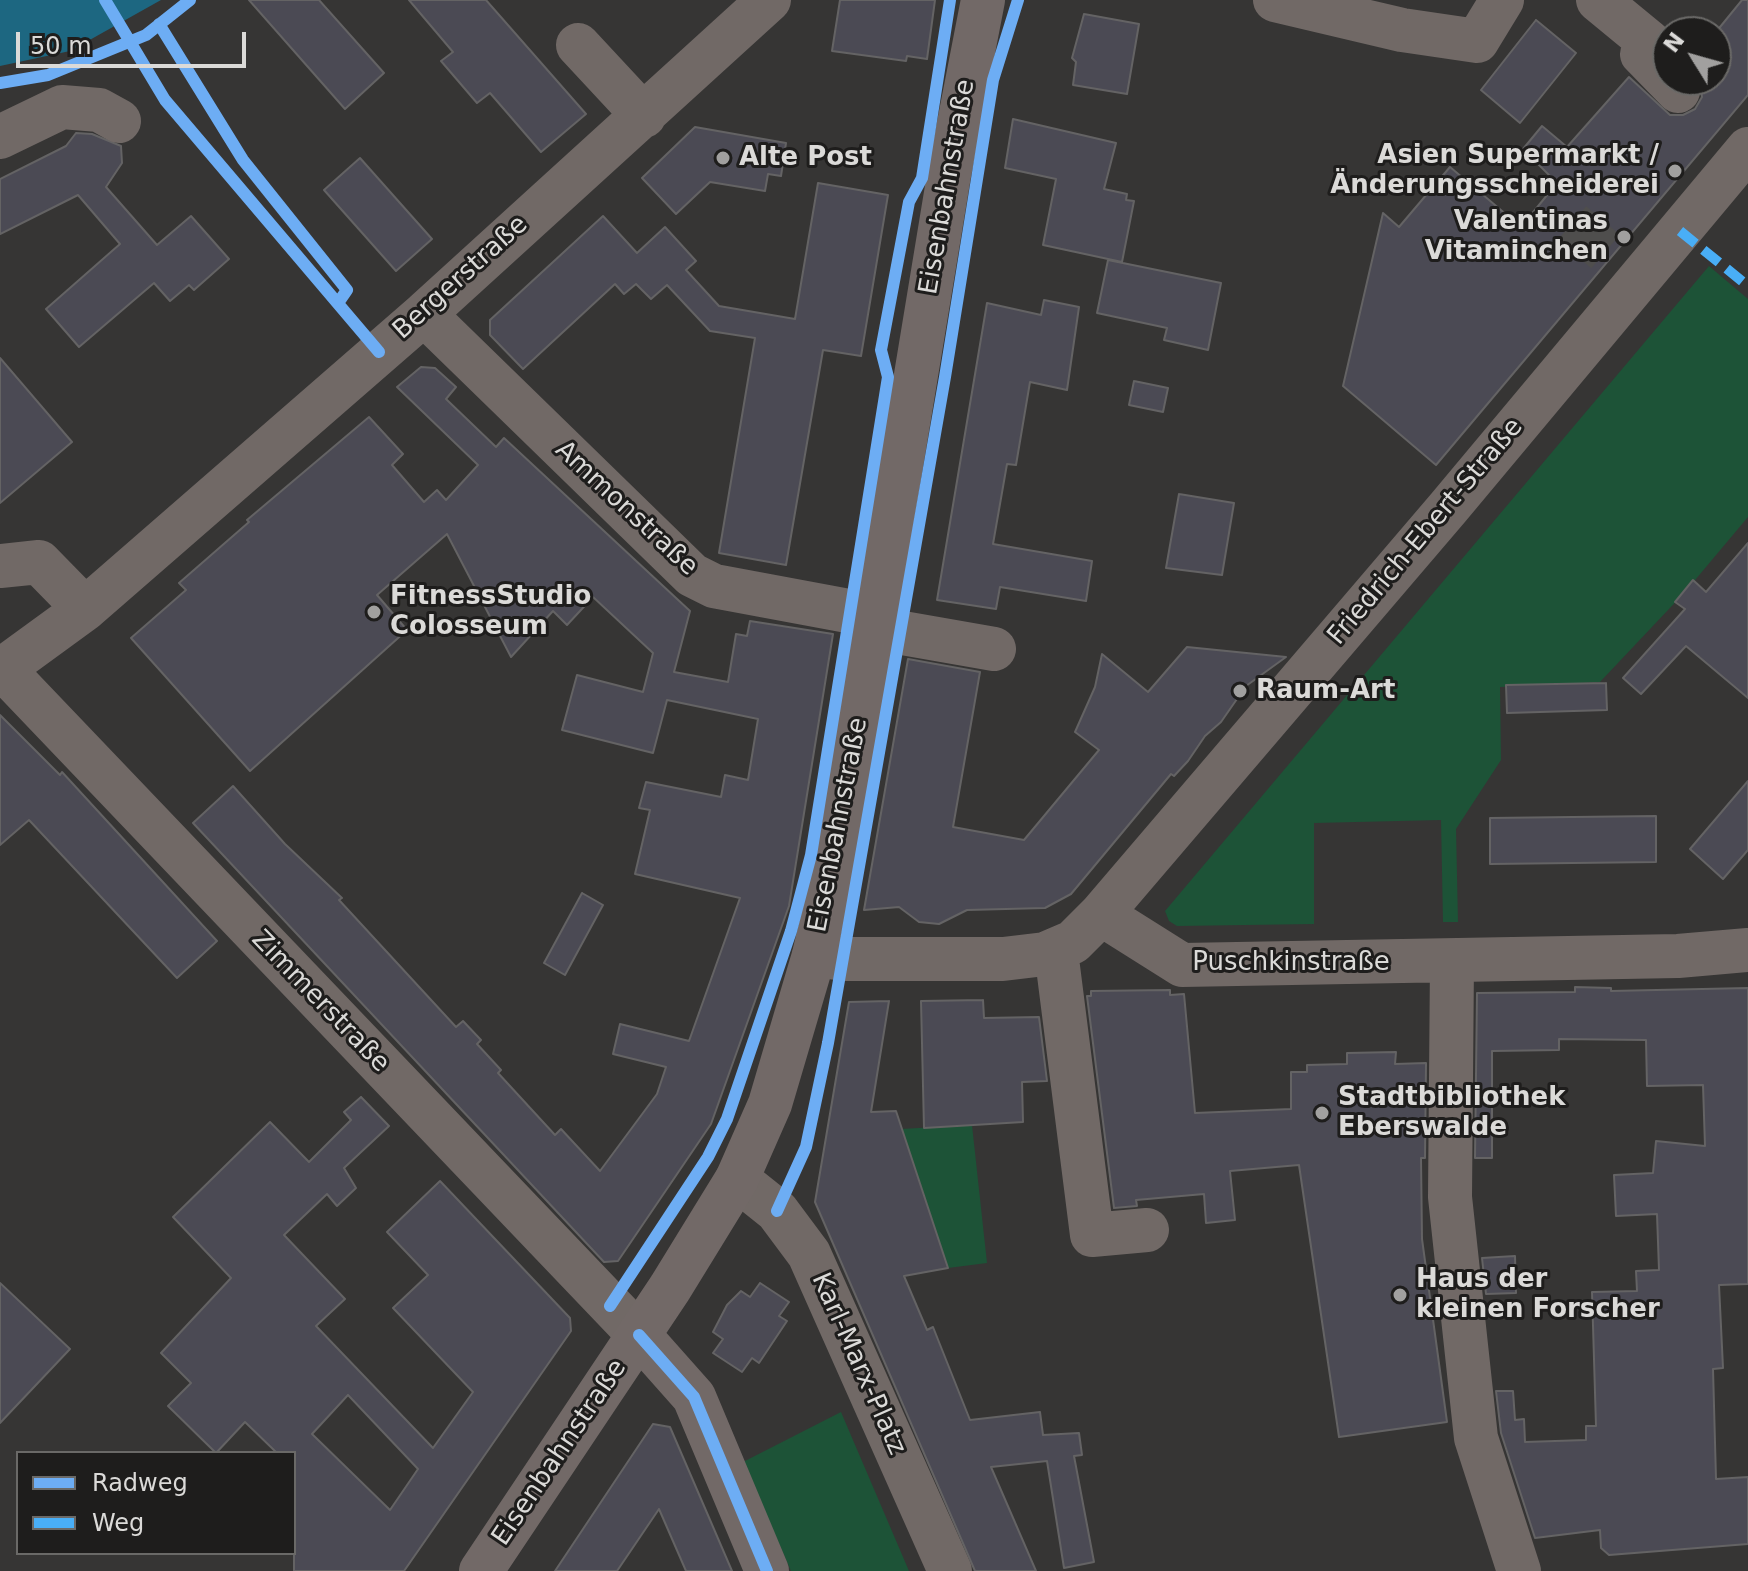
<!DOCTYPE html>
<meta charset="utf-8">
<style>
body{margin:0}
#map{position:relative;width:1748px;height:1571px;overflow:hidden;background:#363534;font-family:"DejaVu Sans",sans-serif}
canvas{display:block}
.legend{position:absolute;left:16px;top:1451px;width:280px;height:104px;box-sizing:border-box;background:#1e1d1c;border:2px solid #6a6967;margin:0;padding:10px 14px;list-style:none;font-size:24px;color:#dbdad8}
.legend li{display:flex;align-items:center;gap:16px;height:40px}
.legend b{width:40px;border:2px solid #6a6967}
.north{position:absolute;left:1652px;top:16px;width:80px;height:80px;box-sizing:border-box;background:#1e1d1c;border:2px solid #6a6967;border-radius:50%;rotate:307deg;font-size:22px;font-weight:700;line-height:32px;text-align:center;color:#dbdad8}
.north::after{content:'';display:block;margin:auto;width:28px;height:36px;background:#a1a09f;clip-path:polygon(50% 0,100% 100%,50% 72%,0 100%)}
.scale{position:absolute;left:16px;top:32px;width:230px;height:36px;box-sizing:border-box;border:4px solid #dbdad8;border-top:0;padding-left:10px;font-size:24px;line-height:28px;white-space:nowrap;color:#dbdad8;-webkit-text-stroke:6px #1e1d1c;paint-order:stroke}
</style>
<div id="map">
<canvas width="1748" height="1571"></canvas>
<ul class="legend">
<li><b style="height:10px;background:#6dadf4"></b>Radweg</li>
<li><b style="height:10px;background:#49aef6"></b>Weg</li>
</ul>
<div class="north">N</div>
<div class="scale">50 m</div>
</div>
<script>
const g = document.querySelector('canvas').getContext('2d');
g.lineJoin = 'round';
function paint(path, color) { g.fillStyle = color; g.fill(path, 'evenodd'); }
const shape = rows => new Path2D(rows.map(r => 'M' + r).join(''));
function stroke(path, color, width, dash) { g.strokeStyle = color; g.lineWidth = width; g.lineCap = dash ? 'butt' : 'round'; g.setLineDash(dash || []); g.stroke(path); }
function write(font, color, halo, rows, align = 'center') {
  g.font = font + ' "DejaVu Sans",sans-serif'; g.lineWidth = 6; g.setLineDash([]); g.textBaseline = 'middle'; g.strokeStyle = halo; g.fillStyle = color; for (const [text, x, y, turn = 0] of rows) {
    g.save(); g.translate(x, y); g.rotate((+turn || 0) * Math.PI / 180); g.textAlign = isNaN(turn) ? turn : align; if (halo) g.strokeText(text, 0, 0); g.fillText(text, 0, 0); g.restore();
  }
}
paint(shape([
 [1709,266,1748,299,1748,517,1685,592,1600,682,1500,687,1501,760,1456,829,1458,922,1443,922,1441,820,1314,823,1314,924,1177,926,1169,921,1165,911],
 [972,1125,987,1263,948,1268,901,1129],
 [841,1412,909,1571,791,1571,743,1462]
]), '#1d5337');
paint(shape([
 [0,0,161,0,70,51,0,66]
]), '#1d6781');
const building = shape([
 [249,0,319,0,384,73,345,109,249,0],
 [409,0,486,0,586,114,541,152,490,93,477,103,441,61,453,52,409,0],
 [840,0,935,0,927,59,907,56,906,61,832,51,840,0],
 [1742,0,1748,0,1748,95,1436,465,1343,386,1383,213,1399,227,1450,167,1521,227,1557,183,1523,149,1542,126,1567,147,1629,77,1670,115,1683,115,1695,109,1702,97,1700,80,1716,80,1716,32,1742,0],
 [1084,14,1139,24,1127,94,1073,85,1076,62,1072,58,1084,14],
 [1536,20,1576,53,1520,123,1481,90,1536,20],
 [1013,119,1116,143,1104,189,1127,194,1126,200,1134,201,1122,262,1043,245,1056,179,1005,168,1013,119],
 [695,127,786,143,781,176,768,174,765,191,710,182,676,214,642,178,695,127],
 [76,133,92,134,121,146,122,163,106,187,157,245,191,216,229,259,194,290,189,285,170,301,154,283,79,347,46,309,120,244,78,195,0,234,0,179,66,146,76,133],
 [360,158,432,239,396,271,324,190,360,158],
 [818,183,888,195,861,356,823,350,786,565,719,553,755,338,710,331,667,285,651,299,636,284,624,294,615,284,523,369,490,335,490,320,603,216,637,253,665,227,696,261,686,270,719,306,795,319,818,183],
 [1108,260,1221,283,1208,350,1164,340,1167,328,1097,313,1108,260],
 [1044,300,1079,307,1067,390,1030,382,1016,465,1007,464,993,544,1092,561,1086,601,1000,587,996,609,937,600,987,303,1041,315,1044,300],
 [0,358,72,442,0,503,0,358],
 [421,367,435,368,456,387,446,399,496,447,504,438,690,611,674,672,728,682,736,634,747,636,750,621,833,634,789,906,711,1124,618,1261,604,1262,193,823,233,786,285,844,342,898,339,900,456,1027,463,1021,481,1040,477,1044,501,1070,498,1073,555,1135,561,1129,600,1171,657,1094,666,1067,613,1054,620,1024,689,1041,740,898,635,874,650,810,639,808,646,782,721,797,725,775,748,780,758,719,667,700,653,753,562,730,577,675,643,692,653,653,593,597,567,625,553,611,511,657,447,534,377,595,407,630,250,771,131,638,186,590,179,583,249,522,247,520,369,417,403,454,392,465,424,502,437,490,446,500,478,465,397,387,421,367],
 [1134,381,1168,388,1163,412,1129,405,1134,381],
 [1179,494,1234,503,1222,575,1166,568,1179,494],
 [1748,543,1748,698,1686,646,1641,694,1623,678,1685,609,1675,602,1693,580,1706,592,1748,543],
 [1187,647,1286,657,1246,686,1221,722,1205,736,1188,761,1174,776,1171,774,1071,894,1045,908,967,910,939,924,919,922,899,907,864,910,908,659,980,672,953,827,1024,840,1099,750,1075,732,1095,687,1102,654,1148,692,1187,647],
 [1606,683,1607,710,1507,713,1506,685,1606,683],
 [0,715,60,775,62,772,217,941,177,978,29,820,0,845,0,715],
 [1748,781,1748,850,1723,879,1690,849,1748,781],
 [1656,816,1656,862,1490,864,1490,818,1656,816],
 [582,893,603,905,565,975,544,963,582,893],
 [1575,987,1611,988,1611,991,1748,988,1748,1284,1719,1285,1723,1368,1713,1369,1716,1479,1748,1477,1748,1544,1609,1555,1601,1548,1600,1530,1535,1538,1501,1433,1496,1391,1513,1391,1515,1420,1524,1419,1525,1442,1586,1440,1586,1426,1596,1426,1592,1292,1637,1291,1636,1271,1659,1270,1657,1214,1616,1216,1614,1175,1653,1173,1656,1141,1705,1146,1703,1085,1647,1086,1646,1040,1559,1039,1559,1050,1492,1051,1492,1158,1475,1158,1477,993,1575,992,1575,987],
 [1170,990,1170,995,1184,994,1195,1113,1291,1109,1291,1072,1307,1072,1307,1065,1347,1064,1347,1053,1396,1052,1395,1064,1426,1063,1425,1158,1421,1158,1422,1239,1447,1422,1339,1437,1299,1165,1230,1171,1235,1220,1206,1223,1204,1194,1136,1200,1137,1206,1114,1208,1087,996,1091,996,1091,991,1170,990],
 [983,1000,984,1018,1039,1017,1047,1081,1022,1082,1023,1122,924,1128,921,1001,983,1000],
 [889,1001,871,1112,896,1111,948,1268,904,1276,927,1330,933,1327,970,1420,1040,1412,1043,1435,1079,1433,1082,1455,1074,1456,1094,1562,1064,1568,1047,1461,991,1467,1036,1571,975,1571,815,1202,849,1002,889,1001],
 [361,1097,389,1126,344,1168,356,1188,337,1206,327,1194,284,1235,345,1299,316,1326,433,1448,473,1392,393,1308,428,1275,387,1232,440,1181,570,1318,571,1331,404,1571,294,1571,294,1453,277,1453,245,1422,216,1453,168,1406,191,1383,161,1353,231,1278,173,1217,270,1122,309,1162,351,1120,344,1112,361,1097],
 [348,1395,418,1469,390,1510,312,1434,348,1395],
 [1515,1256,1516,1293,1486,1294,1482,1258,1515,1256],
 [0,1283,70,1349,0,1423,0,1283],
 [760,1283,789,1302,779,1316,787,1321,759,1363,752,1358,742,1372,713,1353,723,1339,713,1332,727,1305,741,1291,750,1297,760,1283],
 [653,1424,670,1427,732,1571,686,1571,659,1509,617,1571,555,1571,653,1424]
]);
paint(building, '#4b4a54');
stroke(building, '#646364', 2);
stroke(shape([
 [1572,223,1612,257]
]), '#4f4e4d', 44, [44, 22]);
stroke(shape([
 [1275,0,1402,30,1477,41,1502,0],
 [1598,0,1649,42,1642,54,1678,91],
 [578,45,644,116],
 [0,137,62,107,99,110,119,121],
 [424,314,692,575,714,586,875,616],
 [0,566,39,562,85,609],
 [874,628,994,649],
 [0,666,639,1335],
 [0,671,85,609,424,314,769,0],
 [1101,914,1182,965,1678,956,1748,950],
 [1056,951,1092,1235,1147,1230],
 [814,955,844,959,1003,959,1045,954,1073,942,1101,914,1448,508,1748,149],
 [1452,961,1450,1197,1476,1438,1519,1571],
 [737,1179,777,1211,809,1254,950,1571]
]), '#716966', 44);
stroke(shape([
 [639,1335,694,1397,767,1571],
 [481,1571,670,1288,737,1179,770,1104,814,955,836,860,949,175,983,0]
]), '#726967', 44);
stroke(shape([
 [1680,231,1748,286]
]), '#49aef6', 10, [20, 10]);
stroke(shape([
 [105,0,165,100,379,352],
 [159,24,243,160,347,290,338,303],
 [0,83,48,75,146,35,190,0],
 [777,1211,806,1147,828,1043,945,377,993,80,1018,0],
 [610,1306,708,1157,727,1119,791,931,811,855,888,377,881,350,909,202,922,178,950,0],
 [639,1335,694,1397,767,1571]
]), '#6dadf4', 12);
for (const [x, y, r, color] of [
 [723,158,8,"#a1a09f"],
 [1675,171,8,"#a1a09f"],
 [1624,237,8,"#a1a09f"],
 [374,612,8,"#a1a09f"],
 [1240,691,8,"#a1a09f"],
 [1322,1113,8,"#a1a09f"],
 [1400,1295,8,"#a1a09f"]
]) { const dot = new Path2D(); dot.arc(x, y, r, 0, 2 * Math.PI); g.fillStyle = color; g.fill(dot); stroke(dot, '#1e1d1c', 3); }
write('bold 26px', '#dbdad8', '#1e1d1c', [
 ["Asien Supermarkt /",1659,156,"right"],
 ["Änderungsschneiderei",1659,186,"right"],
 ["Alte Post",739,158],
 ["Valentinas",1608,222,"right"],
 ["Vitaminchen",1608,252,"right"],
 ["FitnessStudio",390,597],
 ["Colosseum",390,627],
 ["Raum-Art",1256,691],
 ["Stadtbibliothek",1338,1098],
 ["Eberswalde",1338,1128],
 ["Haus der",1416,1280],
 ["kleinen Forscher",1416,1310]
], 'left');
write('26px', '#dbdad8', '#1e1d1c', [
 ["Eisenbahnstraße",948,187,-80],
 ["Bergerstraße",461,278,-42],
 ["Ammonstraße",626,509,43],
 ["Friedrich-Ebert-Straße",1426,532,-50],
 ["Eisenbahnstraße",839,825,-79],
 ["Puschkinstraße",1291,963],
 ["Zimmerstraße",320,1002,46],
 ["Karl-Marx-Platz",858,1364,66],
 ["Eisenbahnstraße",560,1453,-56]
]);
</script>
